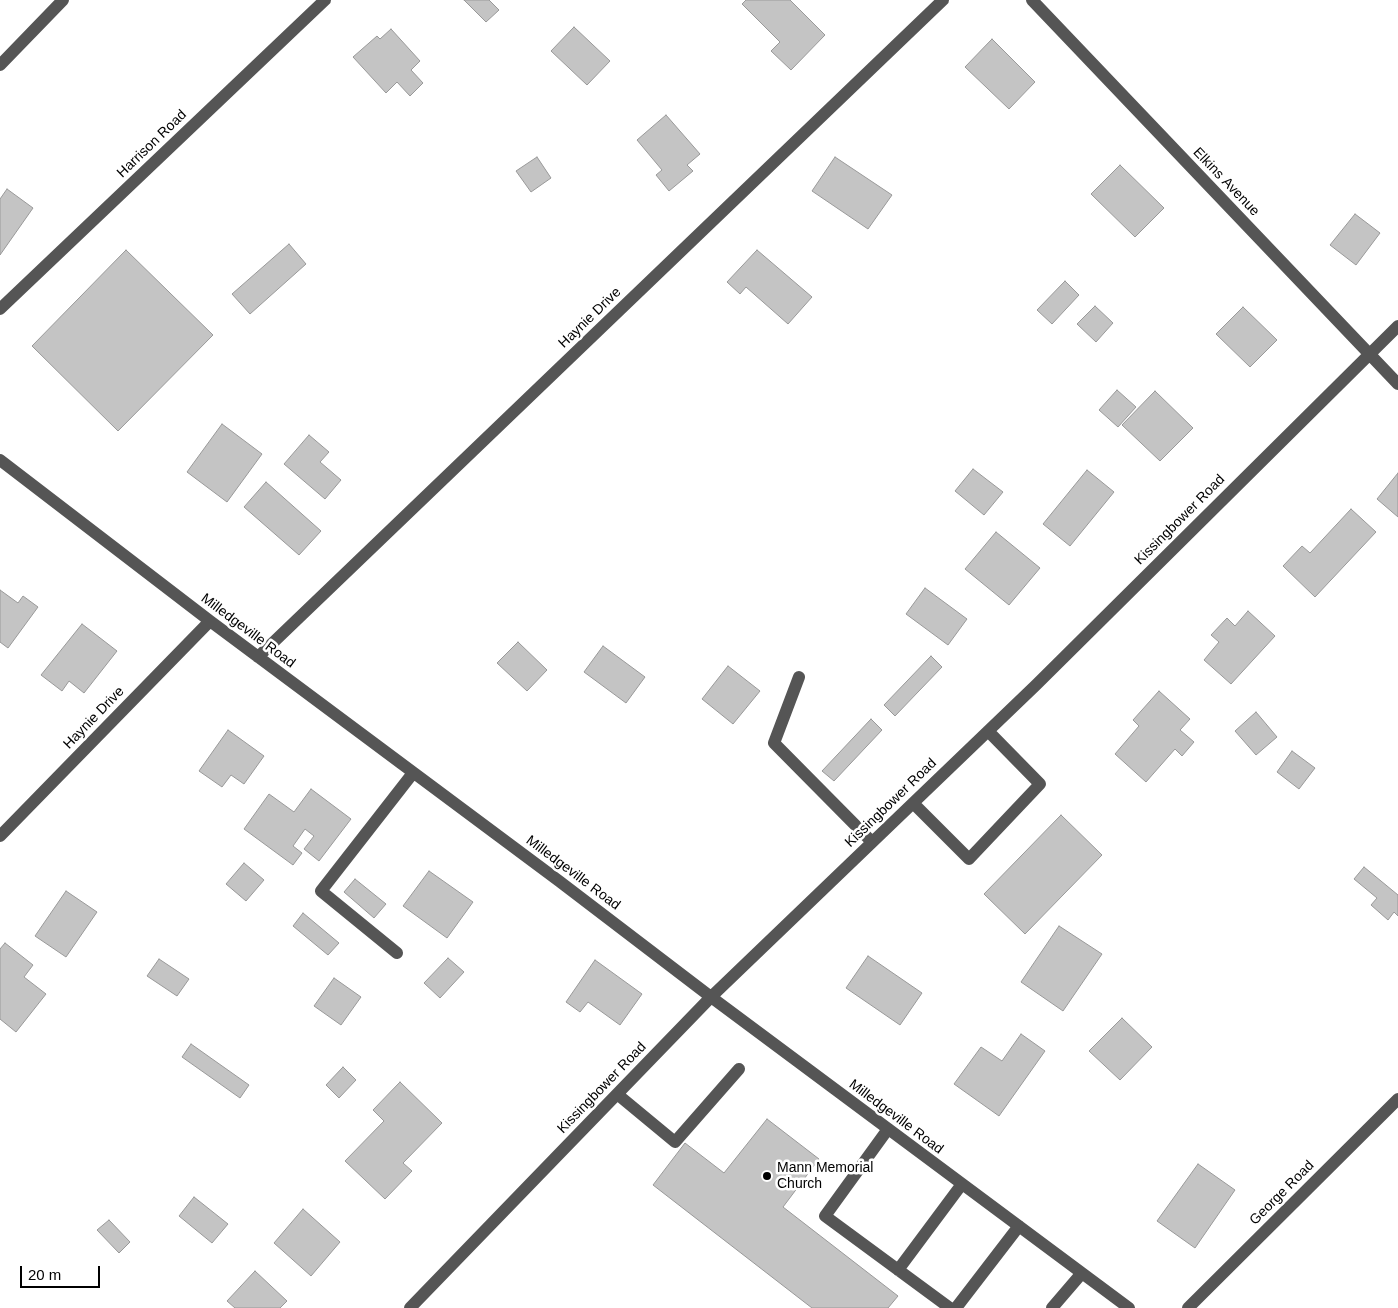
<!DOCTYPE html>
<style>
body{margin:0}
#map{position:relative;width:1398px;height:1308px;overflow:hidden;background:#fff;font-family:Helvetica,sans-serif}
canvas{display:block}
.scale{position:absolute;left:20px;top:1266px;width:80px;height:22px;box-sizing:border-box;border:2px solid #000;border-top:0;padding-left:6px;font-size:15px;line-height:18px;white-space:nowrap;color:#000;-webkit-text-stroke:4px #fff;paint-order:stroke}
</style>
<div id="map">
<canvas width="1398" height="1308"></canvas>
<div class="scale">20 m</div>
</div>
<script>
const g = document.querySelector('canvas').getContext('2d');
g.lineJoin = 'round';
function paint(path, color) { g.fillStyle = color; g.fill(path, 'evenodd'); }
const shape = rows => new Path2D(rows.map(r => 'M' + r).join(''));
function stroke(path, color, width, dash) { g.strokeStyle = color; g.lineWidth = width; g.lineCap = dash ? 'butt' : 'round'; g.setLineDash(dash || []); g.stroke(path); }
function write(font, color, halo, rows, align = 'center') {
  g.font = font + ' Helvetica,sans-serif'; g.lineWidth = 5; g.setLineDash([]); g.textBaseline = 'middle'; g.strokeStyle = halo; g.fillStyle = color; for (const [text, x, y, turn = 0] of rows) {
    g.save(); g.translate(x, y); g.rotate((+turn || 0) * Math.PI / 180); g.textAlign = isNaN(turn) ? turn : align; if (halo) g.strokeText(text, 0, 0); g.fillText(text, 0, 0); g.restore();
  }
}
const building = shape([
 [464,0,489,0,499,10,486,22,464,0],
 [746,0,790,0,825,35,791,70,771,51,780,42,742,4,746,0],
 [574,27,610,61,587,85,551,51,574,27],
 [391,29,420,61,411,70,423,83,410,96,397,82,386,93,353,57,377,36,380,39,391,29],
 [992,39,1035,82,1009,109,965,67,992,39],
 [666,115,700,154,687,165,693,171,669,191,656,175,662,170,637,140,666,115],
 [537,157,551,178,531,192,516,171,537,157],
 [835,157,892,195,868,229,812,191,835,157],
 [1120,165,1164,208,1135,237,1091,194,1120,165],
 [7,189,33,208,0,255,0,199,7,189],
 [1355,214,1380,233,1356,265,1330,245,1355,214],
 [289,244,306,264,250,314,232,294,289,244],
 [126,250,213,335,118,431,32,346,126,250],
 [757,250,812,297,788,324,746,287,740,294,727,282,757,250],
 [1065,281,1079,295,1052,324,1037,310,1065,281],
 [1095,306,1113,323,1096,342,1077,324,1095,306],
 [1243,307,1277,340,1250,367,1216,334,1243,307],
 [1117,390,1136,407,1118,427,1099,410,1117,390],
 [1155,391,1193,428,1160,461,1122,425,1155,391],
 [222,424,262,454,227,502,187,472,222,424],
 [309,435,329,452,320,462,341,480,325,499,284,464,309,435],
 [973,469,1003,492,984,515,955,491,973,469],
 [1087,470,1114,492,1070,546,1043,524,1087,470],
 [1398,473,1398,517,1377,499,1398,473],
 [266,482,321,531,299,555,244,507,266,482],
 [1351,509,1376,532,1315,597,1283,566,1302,546,1310,553,1351,509],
 [996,532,1040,568,1009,605,965,569,996,532],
 [925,588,967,619,948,645,906,614,925,588],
 [0,590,18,603,23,596,38,607,8,648,0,642,0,590],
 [1248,611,1275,636,1231,684,1204,660,1219,642,1211,635,1227,618,1235,626,1248,611],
 [82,624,117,651,84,693,69,681,62,691,41,675,82,624],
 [518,642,547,670,527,691,497,663,518,642],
 [603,646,645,677,626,703,584,672,603,646],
 [931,656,942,667,895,716,884,705,931,656],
 [728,666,760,691,733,724,702,699,728,666],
 [1159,691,1190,719,1180,730,1194,742,1182,756,1175,749,1146,782,1115,754,1139,726,1133,720,1159,691],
 [1256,712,1277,737,1256,755,1235,731,1256,712],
 [871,719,882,730,834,781,822,771,871,719],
 [228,730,264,756,244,784,231,775,222,787,199,771,228,730],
 [1292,751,1315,768,1299,789,1277,772,1292,751],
 [311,789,351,819,319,861,304,849,314,836,305,829,293,846,302,853,293,865,244,829,269,794,294,812,311,789],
 [1061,815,1102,855,1025,934,984,894,1061,815],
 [244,863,264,880,246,901,226,884,244,863],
 [1364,867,1398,895,1398,916,1394,912,1388,920,1371,905,1377,898,1354,879,1364,867],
 [429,871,473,902,447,938,403,906,429,871],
 [355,879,386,904,374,918,344,892,355,879],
 [66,891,97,912,66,957,35,936,66,891],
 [303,913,339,943,328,955,293,926,303,913],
 [1059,926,1102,954,1063,1011,1021,982,1059,926],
 [5,943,33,965,24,977,46,994,16,1032,0,1019,0,949,5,943],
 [868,956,922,993,900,1025,846,988,868,956],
 [448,958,464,972,440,998,424,983,448,958],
 [159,959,189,979,177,996,147,976,159,959],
 [595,960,642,994,620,1025,588,1002,580,1012,566,1002,595,960],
 [334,978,361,997,341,1025,314,1006,334,978],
 [1122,1018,1152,1047,1120,1080,1089,1051,1122,1018],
 [1021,1034,1045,1051,999,1116,954,1084,981,1047,1002,1061,1021,1034],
 [191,1044,249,1085,240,1098,182,1057,191,1044],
 [343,1067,356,1080,339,1098,326,1085,343,1067],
 [400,1082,442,1123,403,1163,412,1171,385,1199,345,1161,384,1121,373,1110,400,1082],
 [767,1119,819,1159,783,1207,898,1296,888,1308,812,1308,653,1185,685,1143,724,1173,767,1119],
 [1198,1164,1235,1190,1195,1248,1157,1221,1198,1164],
 [194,1197,228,1224,212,1243,179,1216,194,1197],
 [303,1209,340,1242,311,1276,274,1243,303,1209],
 [109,1220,130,1242,119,1253,97,1230,109,1220],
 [255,1271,287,1301,280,1308,235,1308,227,1301,255,1271]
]);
paint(building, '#c4c4c4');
stroke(building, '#999', 1);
stroke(shape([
 [1032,0,1398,384],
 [0,65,63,0],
 [0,309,325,0],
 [0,460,210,621,559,881,711,997,1129,1308],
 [258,657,943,0],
 [799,677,774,743,872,842],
 [913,803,969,859,1040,784,988,731],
 [0,836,210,621],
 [397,953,321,891,413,773],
 [617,1094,675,1142,739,1069],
 [888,1129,825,1216,950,1308],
 [898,1270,962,1184],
 [410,1308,711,997,1036,685,1398,326],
 [956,1308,1019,1226],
 [1052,1308,1082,1273],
 [1188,1308,1398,1099]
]), '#555', 12);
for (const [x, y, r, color] of [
 [767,1176,5,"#000"]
]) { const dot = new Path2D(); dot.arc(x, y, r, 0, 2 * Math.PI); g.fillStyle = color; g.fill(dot); stroke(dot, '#fff', 2); }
write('14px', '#000', '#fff', [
 ["Harrison Road",152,144,-44],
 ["Elkins Avenue",1226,182,46],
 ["Haynie Drive",590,318,-44],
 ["Kissingbower Road",1180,520,-45],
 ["Milledgeville Road",248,631,37],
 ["Haynie Drive",94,718,-46],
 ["Kissingbower Road",891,803,-44],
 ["Milledgeville Road",573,873,37],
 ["Kissingbower Road",602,1088,-46],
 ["Milledgeville Road",896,1117,37],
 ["George Road",1282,1193,-45]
]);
write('14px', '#000', '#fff', [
 ["Mann Memorial",777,1168],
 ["Church",777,1184]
], 'left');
</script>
